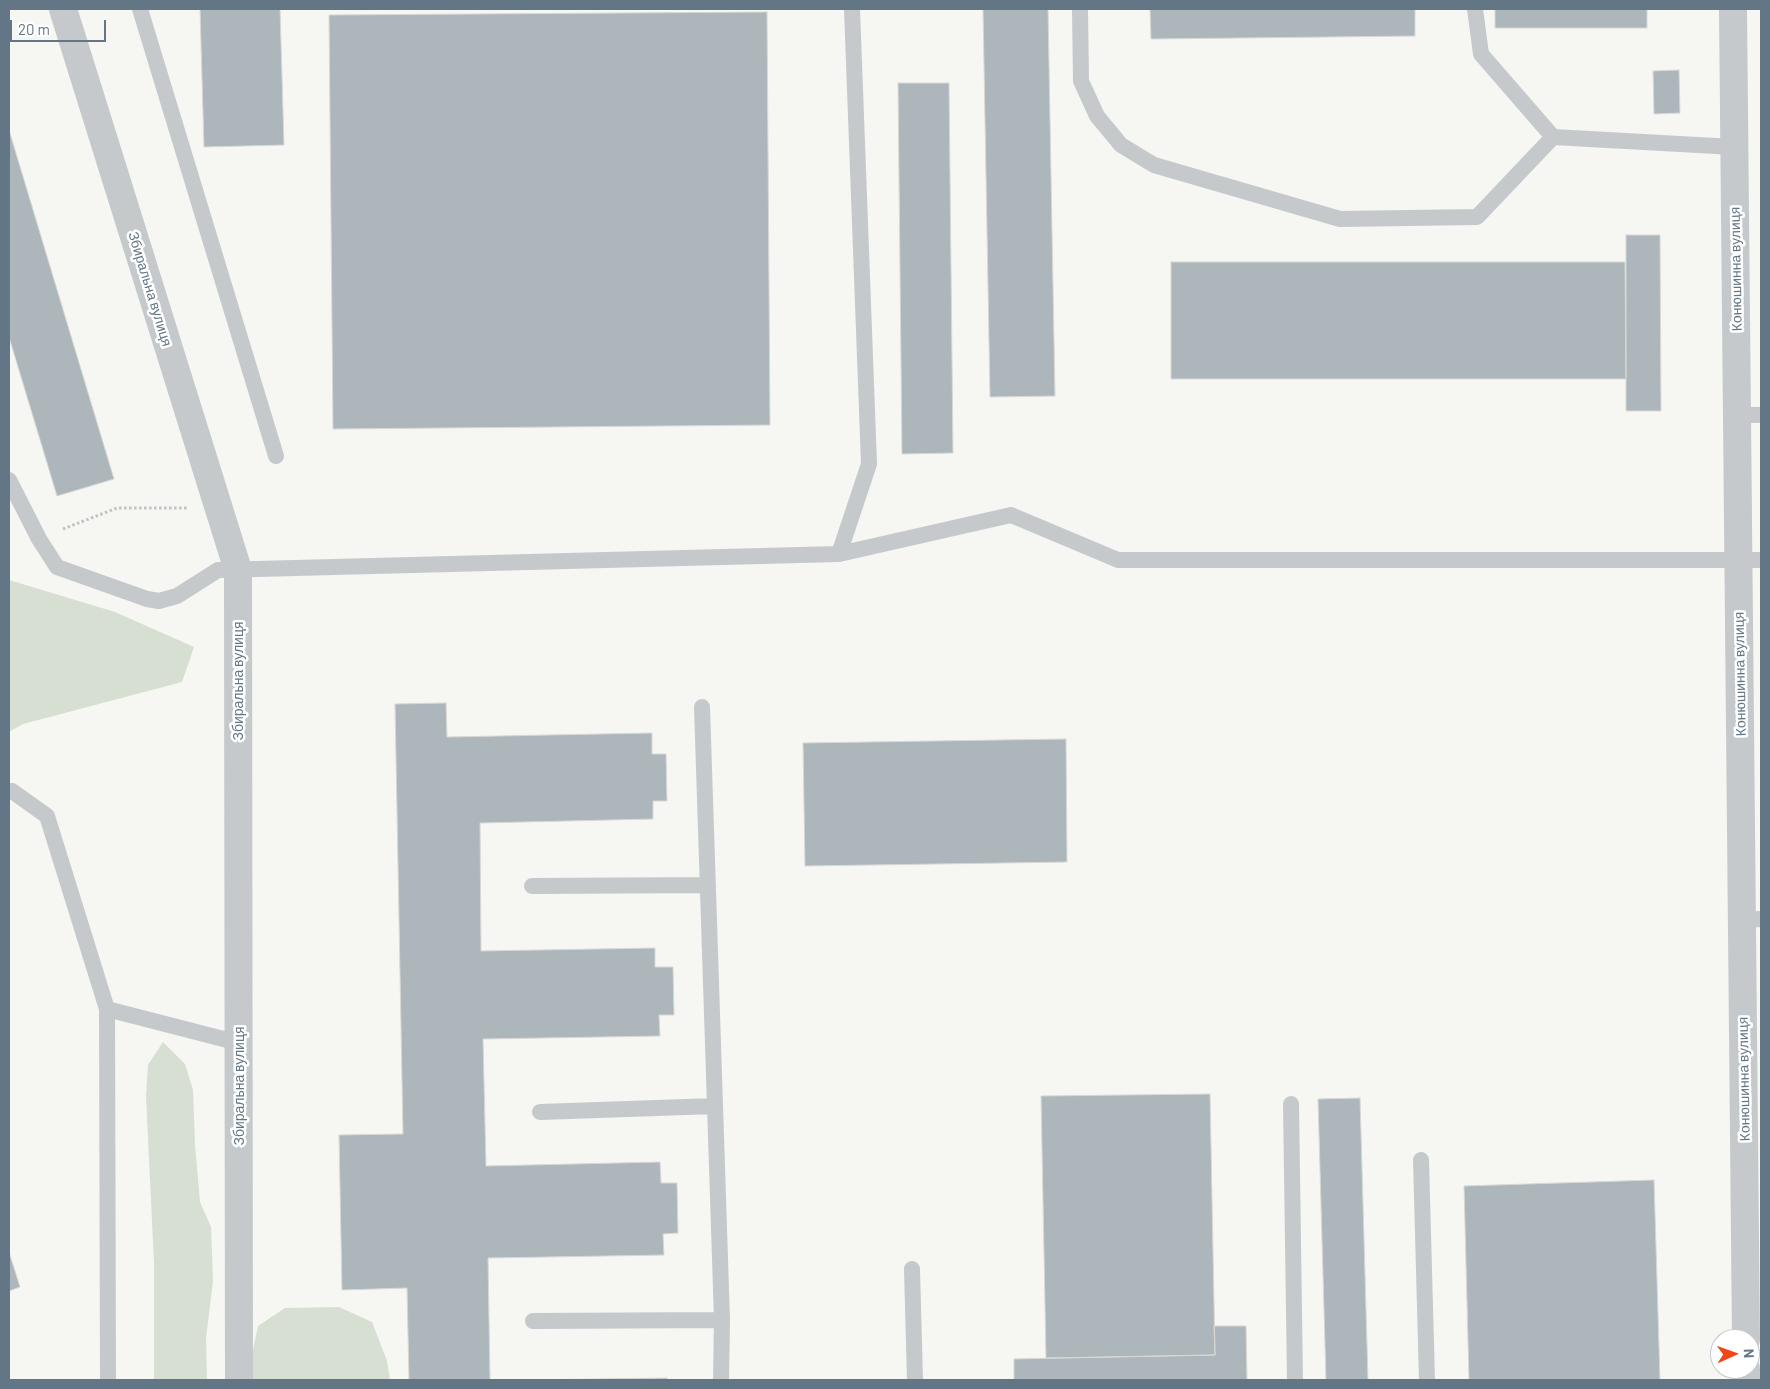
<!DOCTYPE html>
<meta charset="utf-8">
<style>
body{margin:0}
#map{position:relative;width:1770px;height:1389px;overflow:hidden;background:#f6f6f2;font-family:Barlow,sans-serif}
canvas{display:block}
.frame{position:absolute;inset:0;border:10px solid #627686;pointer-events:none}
.north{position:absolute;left:1710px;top:1329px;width:50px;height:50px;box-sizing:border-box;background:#fff;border:1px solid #c0c8cf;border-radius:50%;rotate:88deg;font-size:14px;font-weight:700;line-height:20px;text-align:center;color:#627686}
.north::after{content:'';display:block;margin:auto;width:18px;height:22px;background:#f44514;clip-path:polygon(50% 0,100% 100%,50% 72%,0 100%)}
.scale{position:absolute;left:10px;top:20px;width:96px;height:22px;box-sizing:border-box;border:2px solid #627686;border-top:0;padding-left:6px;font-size:15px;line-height:18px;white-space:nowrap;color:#627686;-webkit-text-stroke:4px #fff;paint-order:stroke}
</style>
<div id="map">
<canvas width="1770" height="1389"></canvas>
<div class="frame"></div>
<div class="north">N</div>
<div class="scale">20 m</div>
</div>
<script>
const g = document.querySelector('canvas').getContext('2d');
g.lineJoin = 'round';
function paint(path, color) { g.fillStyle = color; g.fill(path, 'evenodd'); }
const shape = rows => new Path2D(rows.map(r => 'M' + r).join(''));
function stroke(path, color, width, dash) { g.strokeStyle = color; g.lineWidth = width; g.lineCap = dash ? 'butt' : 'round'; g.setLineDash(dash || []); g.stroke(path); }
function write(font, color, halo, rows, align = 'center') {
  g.font = font + ' Barlow,sans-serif'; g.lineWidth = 5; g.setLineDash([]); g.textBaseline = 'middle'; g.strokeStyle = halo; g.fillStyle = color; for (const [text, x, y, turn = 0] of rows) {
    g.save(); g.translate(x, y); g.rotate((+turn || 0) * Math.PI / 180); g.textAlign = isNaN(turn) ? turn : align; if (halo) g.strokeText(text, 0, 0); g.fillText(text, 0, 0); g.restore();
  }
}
paint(shape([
 [9,580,115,612,194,647,182,682,23,724,9,732],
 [163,1042,185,1064,193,1090,195,1145,200,1202,211,1227,213,1281,206,1338,207,1380,154,1380,154,1263,146,1096,148,1065],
 [339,1307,372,1322,387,1361,390,1380,253,1380,252,1355,258,1326,285,1308]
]), '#d7ded2');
const building = shape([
 [200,9,280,9,284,145,204,147,200,9],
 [983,9,1048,9,1055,396,990,397,983,9],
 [1150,9,1415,9,1415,36,1151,39,1150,9],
 [1495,9,1647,9,1647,28,1495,28,1495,9],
 [767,12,770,425,333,429,329,15,767,12],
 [1679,70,1680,113,1654,114,1653,71,1679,70],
 [898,83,949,83,953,453,902,454,898,83],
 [9,130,114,479,57,496,9,337,9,130],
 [1626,235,1660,235,1661,411,1626,411,1626,235],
 [1171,262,1625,262,1626,379,1171,379,1171,262],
 [446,703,447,737,652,733,652,754,666,754,667,801,653,801,653,819,480,823,481,951,655,948,655,967,673,967,674,1015,659,1015,660,1036,483,1039,486,1166,660,1162,661,1183,677,1183,678,1233,663,1234,664,1255,488,1258,490,1380,409,1380,407,1288,342,1290,339,1135,403,1134,395,704,446,703],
 [1066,739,1067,862,805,866,803,743,1066,739],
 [1210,1094,1215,1355,1046,1358,1041,1096,1210,1094],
 [1360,1098,1368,1380,1326,1380,1318,1099,1360,1098],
 [1654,1180,1660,1380,1469,1380,1464,1186,1654,1180],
 [9,1252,20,1287,9,1291,9,1252],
 [1214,1326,1246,1326,1247,1380,1014,1380,1014,1359,1215,1355,1214,1326],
 [667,1378,667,1380,531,1380,667,1378]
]);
paint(building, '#adb6bb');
stroke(building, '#d7d7d5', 1);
stroke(shape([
 [63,529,117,508,188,508]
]), '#c0c2c4', 3, [2.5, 2.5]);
stroke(shape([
 [140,9,276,456],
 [1080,9,1081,81,1097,116,1121,145,1154,165,1340,219,1477,217,1553,137,1734,147],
 [1475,9,1481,54,1553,137],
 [1737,415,1761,415],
 [9,480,39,539,57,567,147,599,159,601,177,596,218,570,839,554,1011,515,1118,560,1761,560],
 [839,554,869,464,852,9],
 [702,707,722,1320,721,1380],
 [9,791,12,791,47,816,107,1009,239,1043],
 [532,886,708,885],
 [1742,920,1761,919],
 [107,1009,108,1380],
 [1291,1104,1295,1380],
 [540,1112,715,1106],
 [1421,1160,1427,1380],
 [912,1269,915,1380],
 [533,1321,722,1320]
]), '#c5c9cc', 16);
stroke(shape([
 [63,9,238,570,239,1380],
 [1733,9,1746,1339],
 [1746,1369,1746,1380]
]), '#c5c9cc', 28);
write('14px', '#627686', '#fff', [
 ["Конюшинна вулиця",1736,269,-91],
 ["Збиральна вулиця",150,289,73],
 ["Конюшинна вулиця",1740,674,-91],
 ["Збиральна вулиця",238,681,-90],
 ["Конюшинна вулиця",1744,1079,-91],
 ["Збиральна вулиця",239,1086,-90]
]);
</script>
